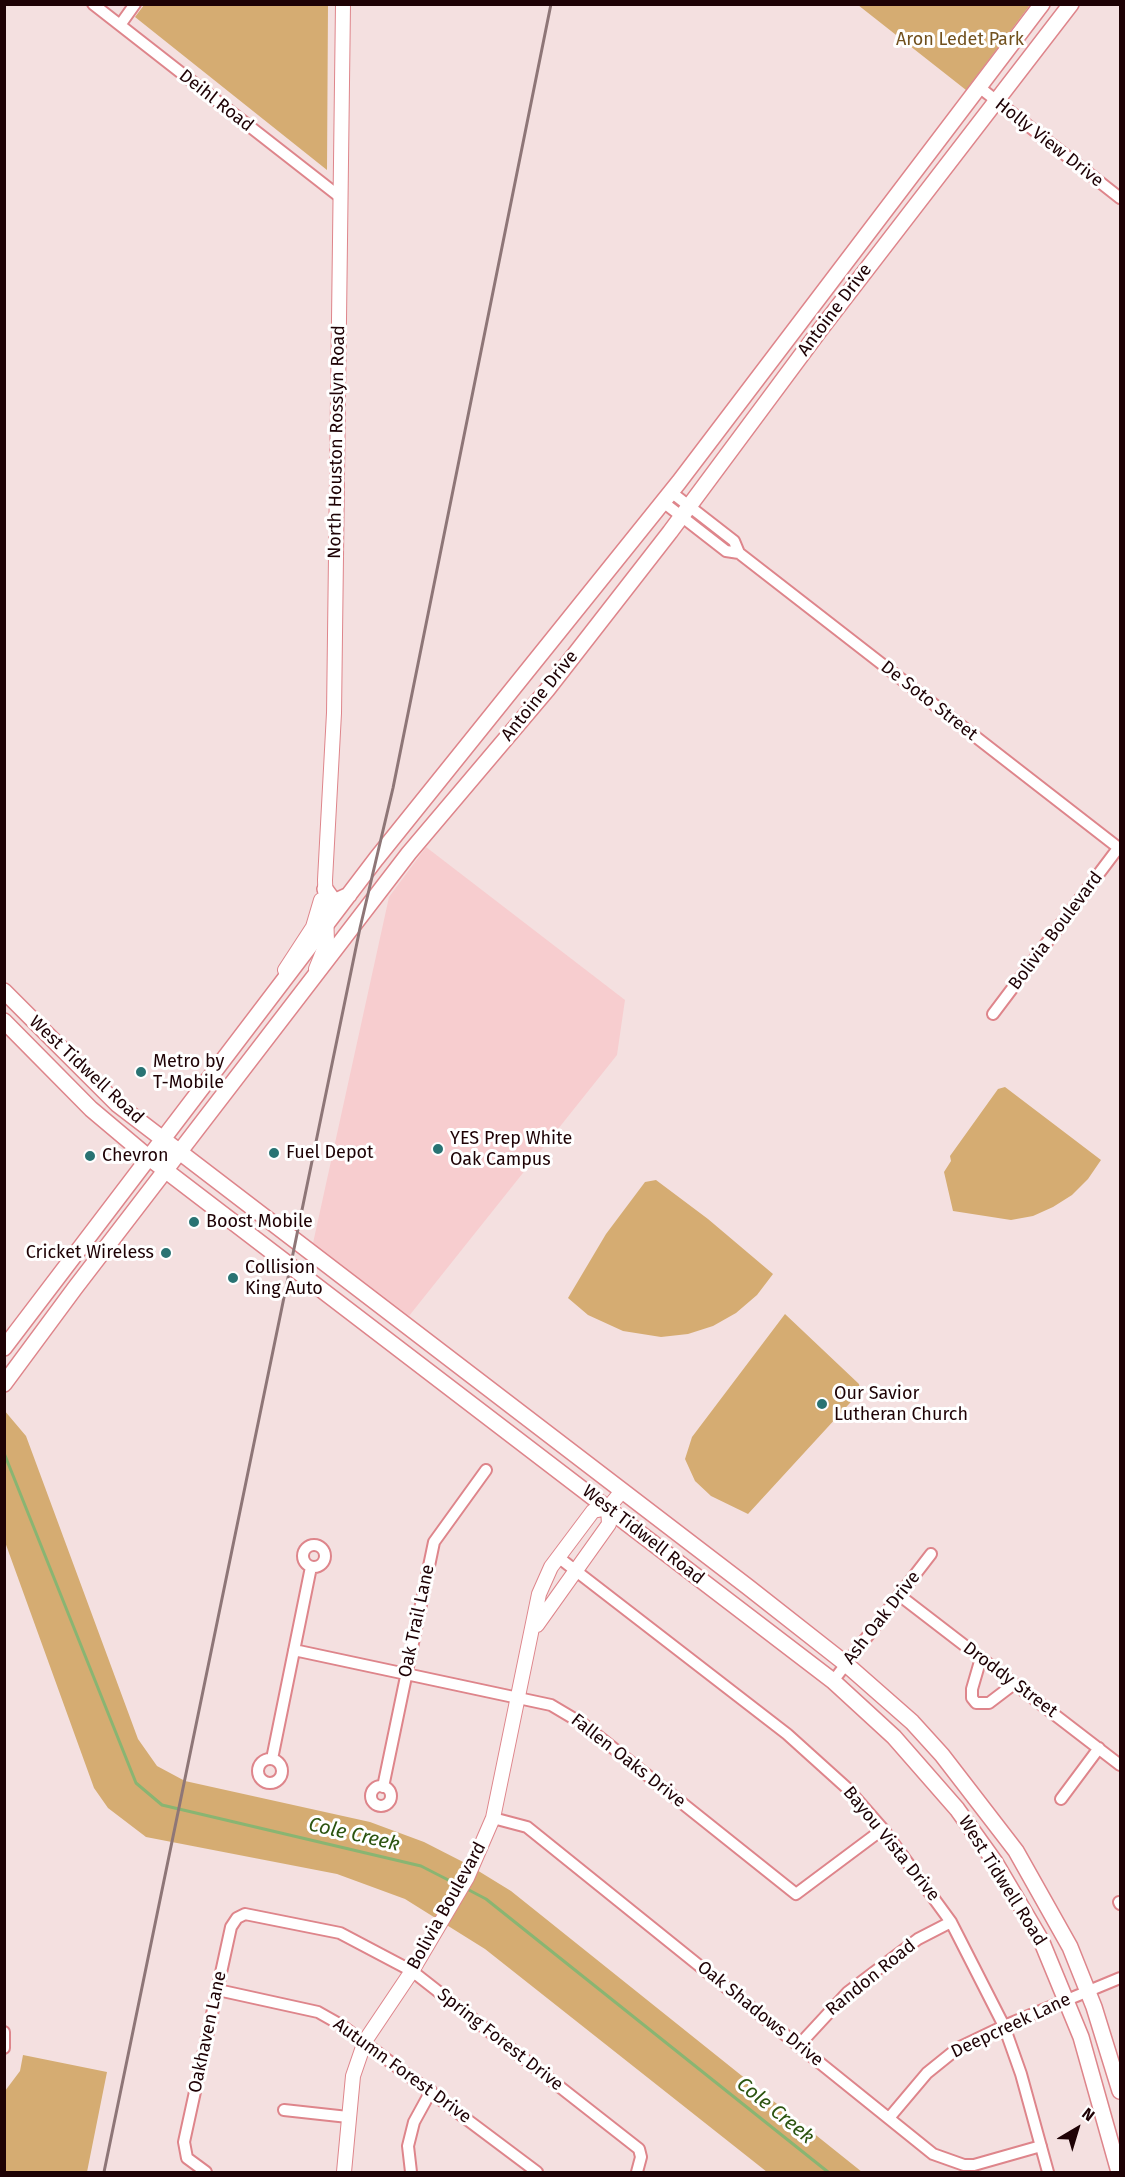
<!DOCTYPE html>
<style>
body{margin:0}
#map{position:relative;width:1125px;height:2177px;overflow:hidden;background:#f4e0e0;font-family:"Fira Sans",sans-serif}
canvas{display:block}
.frame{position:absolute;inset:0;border:6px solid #1e0205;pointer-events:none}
.north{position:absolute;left:1047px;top:2099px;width:60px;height:60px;-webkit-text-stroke:4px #fff;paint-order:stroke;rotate:38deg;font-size:16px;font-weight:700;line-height:24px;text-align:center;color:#1e0205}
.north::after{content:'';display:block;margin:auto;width:21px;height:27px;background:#1e0205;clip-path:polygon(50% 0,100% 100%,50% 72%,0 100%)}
</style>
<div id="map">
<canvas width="1125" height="2177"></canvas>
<div class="frame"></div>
<div class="north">N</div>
</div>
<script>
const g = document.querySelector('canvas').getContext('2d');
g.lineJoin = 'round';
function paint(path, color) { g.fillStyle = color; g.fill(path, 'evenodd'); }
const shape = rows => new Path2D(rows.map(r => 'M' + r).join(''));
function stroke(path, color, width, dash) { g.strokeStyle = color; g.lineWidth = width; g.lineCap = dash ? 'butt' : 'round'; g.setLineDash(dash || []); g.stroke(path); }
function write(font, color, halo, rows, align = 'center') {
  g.font = font + ' "Fira Sans",sans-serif'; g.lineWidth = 6; g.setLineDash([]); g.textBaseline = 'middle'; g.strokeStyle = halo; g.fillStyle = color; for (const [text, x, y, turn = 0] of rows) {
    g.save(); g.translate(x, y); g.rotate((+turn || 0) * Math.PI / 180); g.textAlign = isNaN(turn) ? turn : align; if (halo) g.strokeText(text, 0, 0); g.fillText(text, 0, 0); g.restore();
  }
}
paint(shape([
 [426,847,625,1000,617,1055,409,1316,313,1243,389,897]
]), '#f7cdcf');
paint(shape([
 [144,5,328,5,327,170,135,17],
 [858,5,1030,5,966,90],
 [1005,1087,1101,1160,1088,1179,1072,1195,1053,1207,1033,1216,1011,1220,953,1211,944,1172,951,1161,950,1156,998,1089],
 [656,1180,708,1219,773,1274,757,1295,736,1313,713,1326,688,1334,661,1337,623,1331,588,1315,568,1298,606,1234,645,1182],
 [785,1314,859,1384,860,1392,748,1514,711,1496,695,1481,685,1459,692,1437],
 [4,1410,26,1436,138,1739,157,1766,185,1781,370,1822,424,1842,467,1864,511,1891,862,2172,767,2172,485,1949,405,1899,337,1874,146,1837,108,1808,94,1788,5,1542],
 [23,2055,107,2072,87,2172,5,2172,5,2091,20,2071]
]), '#d5ac72');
stroke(shape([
 [4,1453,136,1783,162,1805,421,1866,458,1885],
 [467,1889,486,1899,828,2172]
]), '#89b572', 3);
const minor = shape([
 [93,4,340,197],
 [120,25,135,4],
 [979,87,1120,198],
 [671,492,734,541,739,553],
 [663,502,726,551,739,553,1120,849],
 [993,1014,1119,847],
 '303 1556a11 11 0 1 1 22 0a11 11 0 1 1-22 0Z',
 [558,1557,787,1734,848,1789,883,1829,951,1922,1004,2026,1021,2074,1048,2172],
 [899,1595,1120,1765],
 [294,1650,551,1705,583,1724,796,1894,883,1829],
 [981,1658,972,1689,972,1698,976,1703,989,1703,1014,1684],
 [833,1681,931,1554],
 '258 1771a12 12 0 1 1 24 0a12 12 0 1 1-24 0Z',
 [272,1759,311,1567],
 '371 1796a10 10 0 1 1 20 0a10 10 0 1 1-20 0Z',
 [383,1787,434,1542,486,1470],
 [1061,1799,1099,1748],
 [493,1818,527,1827,933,2154,964,2165,974,2165,1041,2146],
 [1119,1902,1120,1904],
 [218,1990,318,2012,341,2025,537,2172],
 [4,2032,4,2048],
 [799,2045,848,1992,918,1939,951,1922],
 [284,2110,348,2117],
 [889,2118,927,2073,958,2048,1004,2026,1120,1978],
 [206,2172,187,2158,184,2142,231,1927,237,1918,245,1914,340,1933,412,1971,639,2149,641,2157,637,2172],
 [411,2172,408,2146,414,2122,431,2091]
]);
const tertiary = shape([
 [316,969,327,942,325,880,334,713,343,4],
 [285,970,313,927,321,900],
 [537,1625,609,1524,608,1508,622,1491],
 [344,2172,353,2076,365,2041,412,1971,467,1878,493,1818,539,1594,551,1567,593,1511,608,1508]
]);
const secondary = shape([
 [325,889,333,900,338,900,349,895],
 [4,991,117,1104,748,1587,846,1664,912,1722,942,1755,1016,1851,1070,1947,1094,2007,1120,2091],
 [4,1021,91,1109,148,1157,833,1681,894,1737,957,1809,995,1862,1041,1940,1081,2037,1119,2172],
 [4,1348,376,859,679,482,1042,4],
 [4,1384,75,1288,409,853,547,690,670,532,820,330,1071,4]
]);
stroke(minor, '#de858b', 14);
stroke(tertiary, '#de858b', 16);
stroke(secondary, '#de858b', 18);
stroke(minor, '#fff', 10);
stroke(tertiary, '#fff', 14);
stroke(secondary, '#fff', 15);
stroke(shape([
 [104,2172,360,928,393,788,551,4]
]), '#8e7677', 3);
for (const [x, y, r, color] of [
 [141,1072,6,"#297373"],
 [438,1149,6,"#297373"],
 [274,1153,6,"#297373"],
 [90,1156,6,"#297373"],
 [194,1222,6,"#297373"],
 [166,1253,6,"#297373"],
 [233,1278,6,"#297373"],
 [822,1404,6,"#297373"]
]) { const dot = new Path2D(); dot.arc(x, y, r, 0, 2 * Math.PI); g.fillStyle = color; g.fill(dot); stroke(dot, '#fff', 2); }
write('18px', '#71501d', '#fff', [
 ["Aron Ledet Park",960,40]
]);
write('18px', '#1e0205', '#fff', [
 ["Deihl Road",216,101,38],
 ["Holly View Drive",1049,143,38],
 ["Antoine Drive",835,310,-53],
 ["North Houston Rosslyn Road",337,442,-89],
 ["Antoine Drive",540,696,-51],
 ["De Soto Street",929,701,38],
 ["Bolivia Boulevard",1056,931,-53],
 ["West Tidwell Road",86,1070,43],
 ["West Tidwell Road",643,1535,38],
 ["Ash Oak Drive",882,1618,-52],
 ["Oak Trail Lane",417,1621,-78],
 ["Droddy Street",1010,1680,37],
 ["Fallen Oaks Drive",628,1761,38],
 ["Bayou Vista Drive",891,1844,51],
 ["West Tidwell Road",1002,1881,58],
 ["Bolivia Boulevard",447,1906,-61],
 ["Randon Road",871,1978,-39],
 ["Oak Shadows Drive",760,2014,39],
 ["Deepcreek Lane",1011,2026,-25],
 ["Oakhaven Lane",208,2032,-78],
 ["Spring Forest Drive",500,2040,38],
 ["Autumn Forest Drive",402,2071,36]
]);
write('18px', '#1e0205', '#fff', [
 ["Metro by",153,1062],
 ["T-Mobile",153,1083],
 ["YES Prep White",450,1139],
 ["Oak Campus",450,1160],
 ["Fuel Depot",286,1153],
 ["Chevron",102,1156],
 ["Boost Mobile",206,1222],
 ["Cricket Wireless",154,1253,"right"],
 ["Collision",245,1268],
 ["King Auto",245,1289],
 ["Our Savior",834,1394],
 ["Lutheran Church",834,1415]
], 'left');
write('italic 20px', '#2c5410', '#fff', [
 ["Cole Creek",354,1835,13],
 ["Cole Creek",775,2111,39]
]);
</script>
